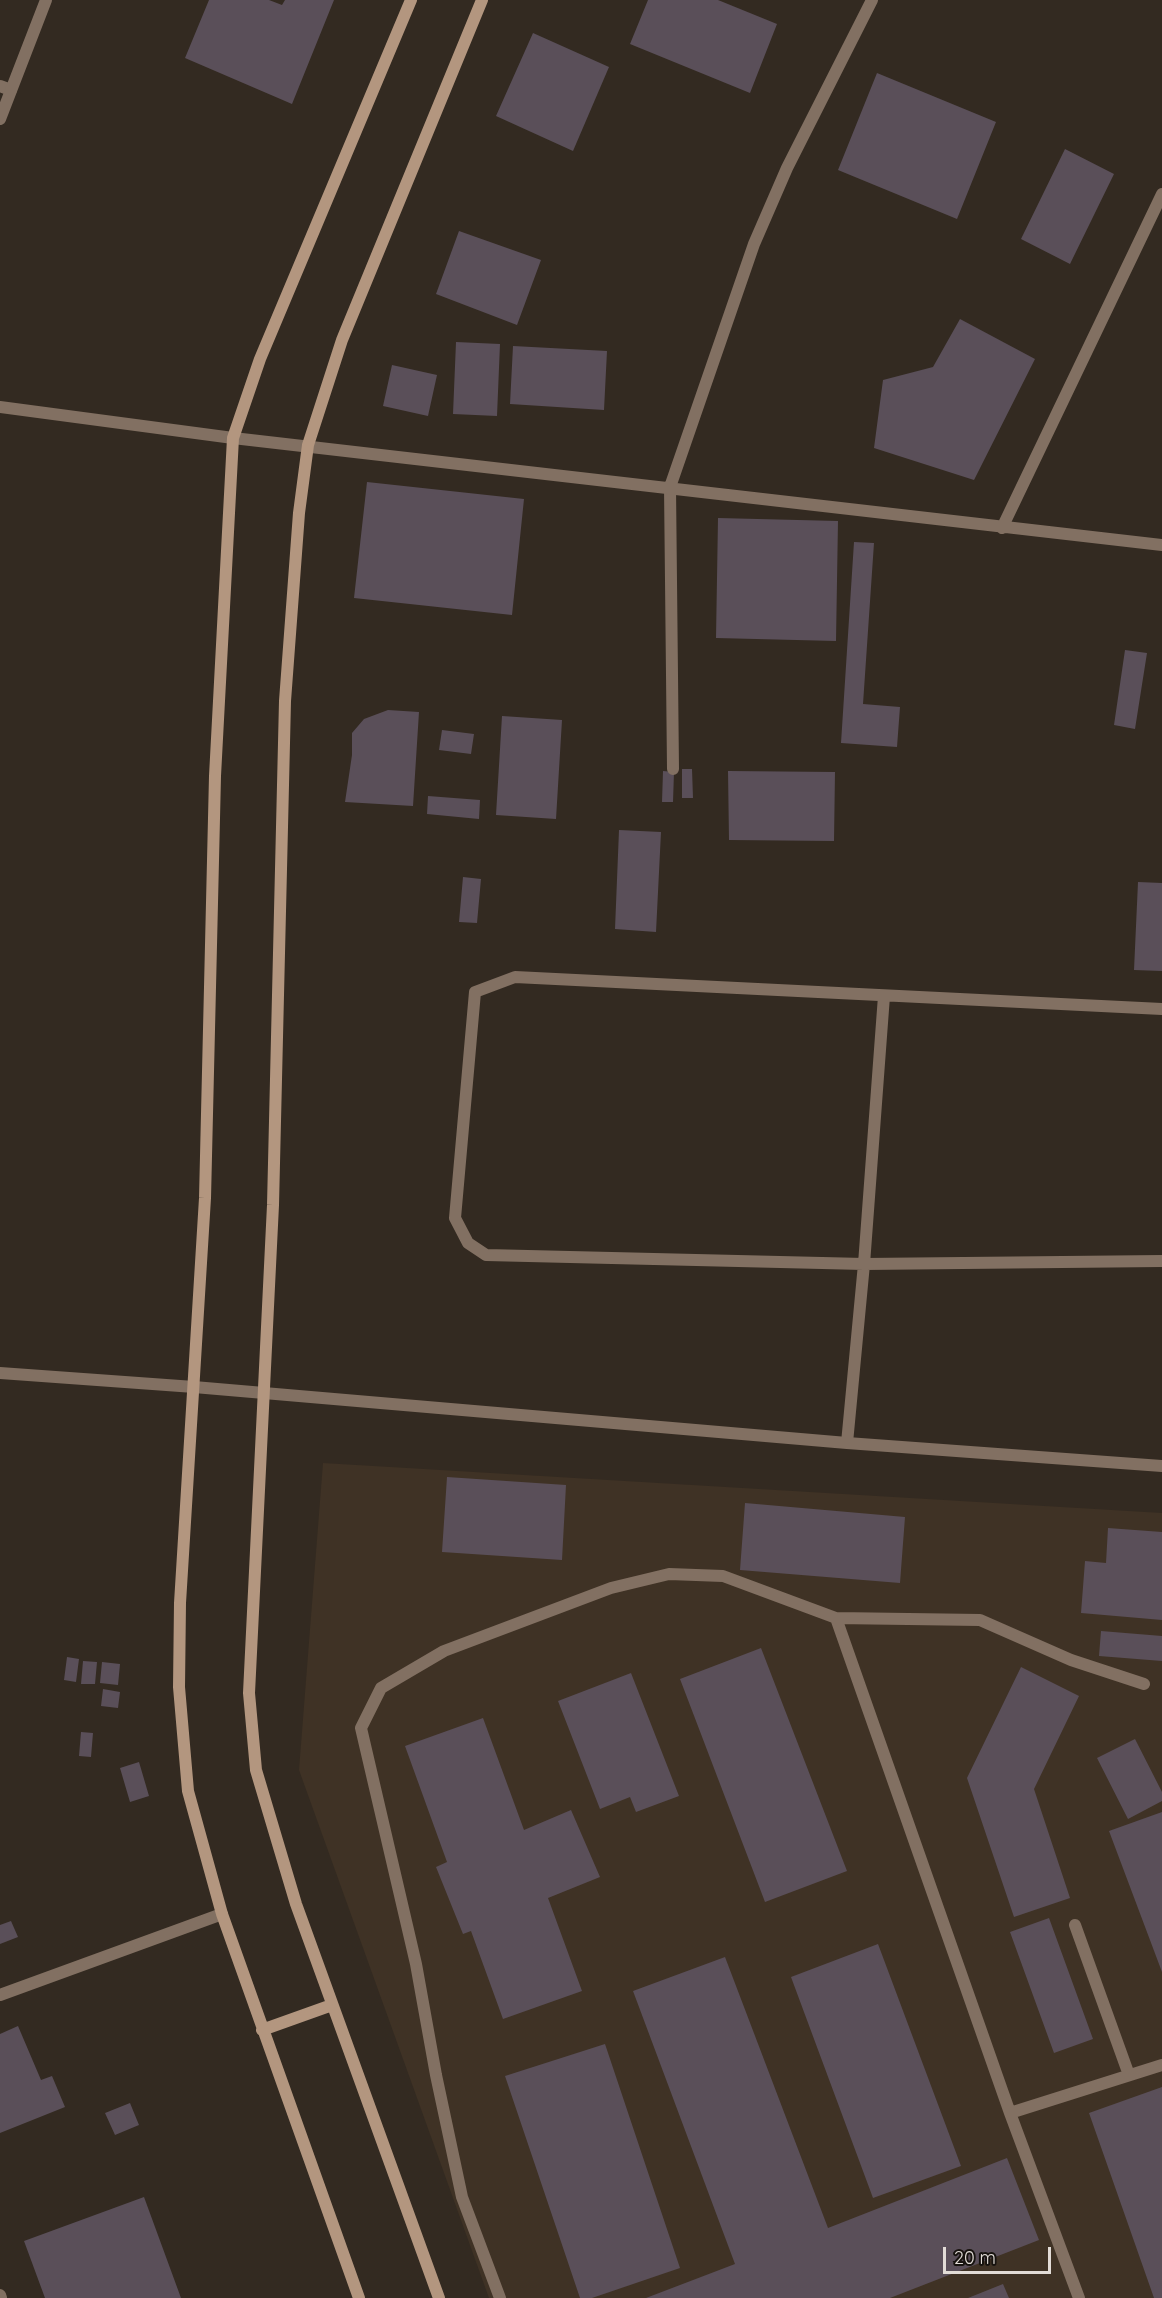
<!DOCTYPE html>
<style>
body{margin:0}
#map{position:relative;width:1162px;height:2298px;overflow:hidden;background:#332a21;font-family:Quicksand,sans-serif}
canvas{display:block}
.scale{position:absolute;left:943px;top:2247px;width:108px;height:27px;box-sizing:border-box;border:3px solid #e2dcd7;border-top:0;padding-left:8px;font-size:18px;line-height:21px;white-space:nowrap;color:#e2dcd7;-webkit-text-stroke:4px #17130f;paint-order:stroke}
</style>
<div id="map">
<canvas width="1162" height="2298"></canvas>
<div class="scale">20 m</div>
</div>
<script>
const g = document.querySelector('canvas').getContext('2d');
g.lineJoin = 'round';
function paint(path, color) { g.fillStyle = color; g.fill(path, 'evenodd'); }
const shape = rows => new Path2D(rows.map(r => 'M' + r).join(''));
function stroke(path, color, width, dash) { g.strokeStyle = color; g.lineWidth = width; g.lineCap = dash ? 'butt' : 'round'; g.setLineDash(dash || []); g.stroke(path); }
paint(shape([
 [323,1463,1162,1513,1162,2298,489,2298,299,1770]
]), '#3f3225');
paint(shape([
 [209,0,269,0,282,5,285,0,334,0,292,104,185,58],
 [648,0,718,0,777,24,750,93,630,44],
 [533,33,609,67,573,151,496,116],
 [877,73,996,122,957,219,838,170],
 [1065,149,1114,174,1070,264,1021,239],
 [459,231,541,260,517,325,436,294],
 [960,319,1035,359,974,480,874,448,883,380,933,367],
 [456,342,500,344,497,416,453,414],
 [513,346,607,351,604,410,510,404],
 [392,365,437,375,428,416,383,406],
 [367,482,524,499,512,615,354,598],
 [718,518,838,521,836,641,716,638],
 [854,542,874,543,863,704,900,707,897,747,841,743],
 [1125,650,1147,653,1135,729,1114,725],
 [388,710,419,712,413,806,345,802,352,755,352,733,364,719],
 [502,716,562,720,556,819,496,815],
 [442,730,474,734,471,754,439,750],
 [682,769,692,769,693,798,682,798],
 [663,771,674,772,673,802,662,802],
 [728,771,835,772,834,841,729,840],
 [428,796,480,800,479,819,427,814],
 [619,830,661,832,656,932,615,929],
 [463,877,481,879,477,923,459,922],
 [1138,882,1162,883,1162,971,1134,970],
 [447,1477,566,1485,562,1560,442,1552],
 [745,1503,905,1517,900,1583,740,1570],
 [1108,1528,1162,1532,1162,1620,1081,1613,1085,1561,1106,1563],
 [1101,1631,1162,1636,1162,1661,1099,1656],
 [761,1648,847,1871,765,1902,680,1679],
 [67,1657,79,1659,76,1682,64,1680],
 [83,1661,97,1662,95,1684,81,1684],
 [102,1662,120,1664,118,1685,100,1683],
 [1021,1667,1079,1696,1034,1789,1070,1898,1014,1917,967,1778],
 [631,1673,679,1796,636,1812,630,1797,600,1809,558,1701],
 [103,1689,120,1692,118,1708,101,1706],
 [483,1718,524,1830,571,1810,600,1877,548,1898,582,1991,503,2019,471,1931,463,1934,436,1867,447,1862,405,1746],
 [81,1732,93,1733,91,1757,79,1756],
 [1135,1739,1162,1792,1162,1801,1128,1819,1097,1758],
 [139,1762,149,1796,130,1802,120,1768],
 [1162,1812,1162,1972,1109,1831],
 [1049,1918,1093,2039,1054,2053,1010,1932],
 [11,1921,18,1937,0,1944,0,1925],
 [878,1944,961,2166,873,2198,791,1977],
 [725,1957,828,2228,1007,2158,1039,2240,890,2298,646,2298,735,2264,633,1991],
 [18,2026,41,2080,52,2076,65,2107,0,2133,0,2034],
 [605,2044,680,2268,592,2298,580,2298,505,2076],
 [1162,2087,1162,2298,1154,2298,1089,2113],
 [130,2103,139,2125,115,2135,105,2113],
 [144,2197,181,2298,45,2298,24,2241],
 [1003,2284,1009,2298,968,2298]
]), '#5a4f59');
stroke(shape([
 [0,86,11,90],
 [670,487,673,769],
 [836,1618,1010,2113,1079,2298],
 [1075,1925,1129,2075],
 [1010,2113,1162,2065],
 [500,2298,462,2197,436,2075,416,1964,361,1728,381,1688,444,1651,611,1588,669,1574,723,1576,836,1618,980,1620,1071,1660,1144,1684]
]), '#827062', 12);
stroke(shape([
 [0,119,46,0],
 [0,407,233,438,1162,545],
 [670,487,754,244,787,168,872,0],
 [1002,528,1162,194],
 [884,996,864,1264,1162,1261],
 [0,1373,194,1387,847,1443,1162,1466],
 [847,1443,864,1264,486,1255,468,1243,455,1218,475,992,515,977,1162,1009],
 [0,1995,222,1914],
 [0,2295,1,2298]
]), '#827062', 12);
stroke(shape([
 [262,2030,332,2005],
 [359,2298,222,1914,188,1791,179,1687,180,1603,205,1198,215,776,233,438,260,359,411,0],
 [439,2298,296,1904,256,1770,249,1693,273,1205,285,701,299,513,308,445,342,340,482,0]
]), '#b3967f', 12);
</script>
